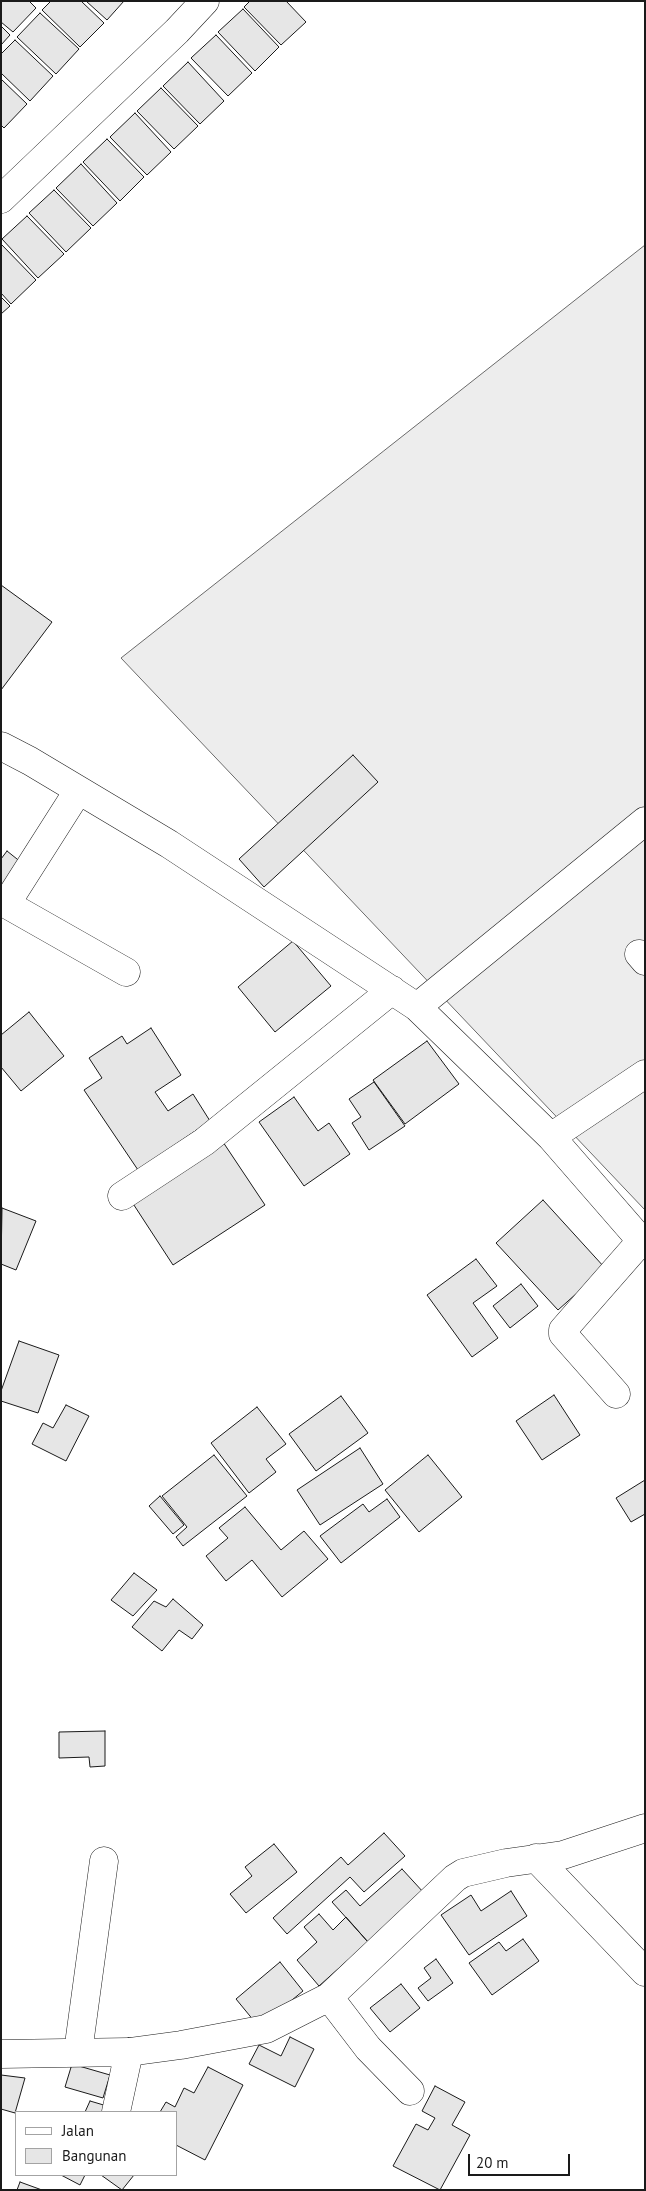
<!DOCTYPE html>
<style>
body{margin:0}
#map{position:relative;width:646px;height:2191px;overflow:hidden;background:#fff;font-family:"PT Sans",sans-serif}
canvas{display:block}
.frame{position:absolute;inset:0;border:2px solid #1a1a1a;pointer-events:none}
.legend{position:absolute;left:15px;top:2111px;width:162px;height:65px;box-sizing:border-box;background:#fff;border:1px solid #a3a3a3;margin:0;padding:6px 9px;list-style:none;font-size:15px;color:#1a1a1a}
.legend li{display:flex;align-items:center;gap:10px;height:25px}
.legend b{width:25px;border:1px solid #a3a3a3}
.scale{position:absolute;left:468px;top:2154px;width:102px;height:22px;box-sizing:border-box;border:2px solid #1a1a1a;border-top:0;padding-left:6px;font-size:15px;line-height:18px;white-space:nowrap;color:#1a1a1a;-webkit-text-stroke:4px #fff;paint-order:stroke}
</style>
<div id="map">
<canvas width="646" height="2191"></canvas>
<div class="frame"></div>
<ul class="legend">
<li><b style="height:6px;background:#fff"></b>Jalan</li>
<li><b style="height:14px;background:#e6e6e6"></b>Bangunan</li>
</ul>
<div class="scale">20 m</div>
</div>
<script>
const g = document.querySelector('canvas').getContext('2d');
g.lineJoin = 'round';
function paint(path, color) { g.fillStyle = color; g.fill(path, 'evenodd'); }
const shape = rows => new Path2D(rows.map(r => 'M' + r).join(''));
function stroke(path, color, width, dash) { g.strokeStyle = color; g.lineWidth = width; g.lineCap = dash ? 'butt' : 'round'; g.setLineDash(dash || []); g.stroke(path); }
const built = shape([
 [645,245,645,1210,121,658,645,245]
]);
paint(built, '#ededed');
stroke(built, '#6a6a6a', 1);
const building = shape([
 [1,1,29,1,36,8,13,32,1,22,1,1],
 [51,1,81,1,104,23,80,47,42,10,51,1],
 [86,1,124,1,107,20,86,1],
 [250,1,286,1,306,22,281,45,244,7,250,1],
 [243,9,279,47,255,71,218,32,243,9],
 [40,13,79,49,56,74,17,37,40,13],
 [1,26,10,35,1,45,1,26],
 [216,35,252,73,228,96,191,58,216,35],
 [15,40,53,76,30,101,1,73,1,54,15,40],
 [188,62,224,101,200,124,163,86,188,62],
 [1,79,27,104,4,128,1,125,1,79],
 [161,88,198,126,174,149,137,111,161,88],
 [135,113,171,152,147,175,110,137,135,113],
 [107,139,144,177,120,201,83,162,107,139],
 [81,164,117,203,93,226,56,188,81,164],
 [54,190,91,228,66,252,29,213,54,190],
 [27,216,64,254,38,278,2,239,27,216],
 [1,244,36,280,11,304,1,293,1,244],
 [1,297,10,306,1,314,1,297],
 [1,585,52,622,1,690,1,585],
 [353,755,378,782,264,887,239,859,353,755],
 [7,851,27,867,1,898,1,859,7,851],
 [293,941,331,986,275,1032,238,987,293,941],
 [29,1012,64,1056,21,1091,1,1067,1,1035,29,1012],
 [151,1028,181,1075,155,1092,168,1111,193,1094,210,1121,138,1170,84,1090,102,1078,89,1058,122,1036,127,1044,151,1028],
 [427,1041,459,1084,405,1124,373,1080,427,1041],
 [374,1082,405,1126,369,1150,352,1123,361,1117,349,1099,374,1082],
 [294,1097,318,1131,329,1123,350,1154,304,1186,259,1122,294,1097],
 [221,1139,265,1205,173,1265,130,1199,221,1139],
 [543,1200,605,1268,558,1310,496,1243,543,1200],
 [2,1208,36,1221,16,1270,1,1264,2,1208],
 [476,1259,497,1286,473,1303,498,1338,472,1357,427,1295,476,1259],
 [521,1284,538,1306,510,1328,493,1306,521,1284],
 [19,1341,59,1355,38,1413,1,1401,1,1391,19,1341],
 [554,1395,580,1435,542,1460,516,1421,554,1395],
 [341,1396,368,1433,316,1471,289,1434,341,1396],
 [66,1405,89,1416,66,1461,32,1444,43,1423,53,1428,66,1405],
 [257,1407,286,1444,266,1459,276,1472,249,1493,211,1443,257,1407],
 [360,1448,383,1484,320,1525,297,1490,360,1448],
 [214,1455,247,1496,183,1546,176,1537,187,1527,162,1496,214,1455],
 [428,1455,462,1497,419,1532,385,1490,428,1455],
 [645,1480,645,1514,631,1522,616,1498,645,1480],
 [160,1496,184,1525,173,1534,149,1506,160,1496],
 [387,1499,400,1517,341,1563,320,1536,363,1504,369,1512,387,1499],
 [245,1507,281,1550,304,1531,328,1559,282,1597,252,1560,226,1581,206,1556,228,1538,219,1528,245,1507],
 [134,1573,157,1590,133,1616,111,1600,134,1573],
 [173,1599,203,1625,192,1639,179,1630,162,1651,132,1627,154,1601,166,1607,173,1599],
 [105,1731,105,1766,90,1767,89,1757,59,1758,59,1732,105,1731],
 [384,1833,405,1856,364,1892,350,1877,287,1934,273,1918,341,1857,348,1865,384,1833],
 [274,1844,297,1872,246,1913,230,1894,252,1876,245,1867,274,1844],
 [402,1869,424,1893,368,1942,332,1902,346,1890,360,1906,402,1869],
 [511,1891,527,1916,469,1955,441,1915,471,1895,481,1911,511,1891],
 [319,1914,333,1930,346,1917,368,1942,319,1986,297,1960,317,1942,304,1927,319,1914],
 [523,1939,539,1961,492,1995,469,1963,499,1942,506,1951,523,1939],
 [436,1959,453,1983,428,2001,418,1988,431,1978,424,1968,436,1959],
 [280,1962,303,1991,259,2027,236,1999,280,1962],
 [401,1984,420,2008,390,2032,370,2008,401,1984],
 [290,2037,314,2049,295,2087,249,2064,259,2045,281,2056,290,2037],
 [72,2064,110,2075,103,2098,65,2087,72,2064],
 [208,2067,243,2085,205,2160,176,2145,176,2112,160,2112,166,2102,175,2107,184,2088,194,2093,208,2067],
 [1,2075,25,2078,15,2113,1,2109,1,2075],
 [435,2086,465,2102,452,2125,470,2135,440,2190,393,2166,416,2124,428,2130,435,2118,422,2111,435,2086],
 [90,2101,107,2106,105,2112,85,2112,90,2101],
 [61,2175,85,2175,80,2185,61,2175],
 [101,2175,134,2175,122,2190,101,2175],
 [20,2182,42,2190,17,2190,20,2182]
]);
paint(building, '#e6e6e6');
stroke(building, '#1a1a1a', 1);
const minor = shape([
 [1,199,177,31,205,1],
 [1,746,30,761,169,844,417,1007,551,1137,645,1245],
 [78,791,8,901,8,905,126,972],
 [639,954,645,961],
 [417,1007,645,821],
 [551,1137,645,1074],
 [122,1196,204,1142,392,990],
 [616,1394,563,1334,563,1330,641,1241],
 [536,1858,645,1972],
 [329,1997,368,2048,410,2091],
 [78,2052,104,1861],
 [1,2054,129,2052,181,2045,266,2029,329,1997,455,1878,463,1873,506,1863,563,1855,645,1828],
 [116,2112,129,2052]
]);
stroke(minor, '#1a1a1a', 29);
stroke(minor, '#fff', 28);
</script>
